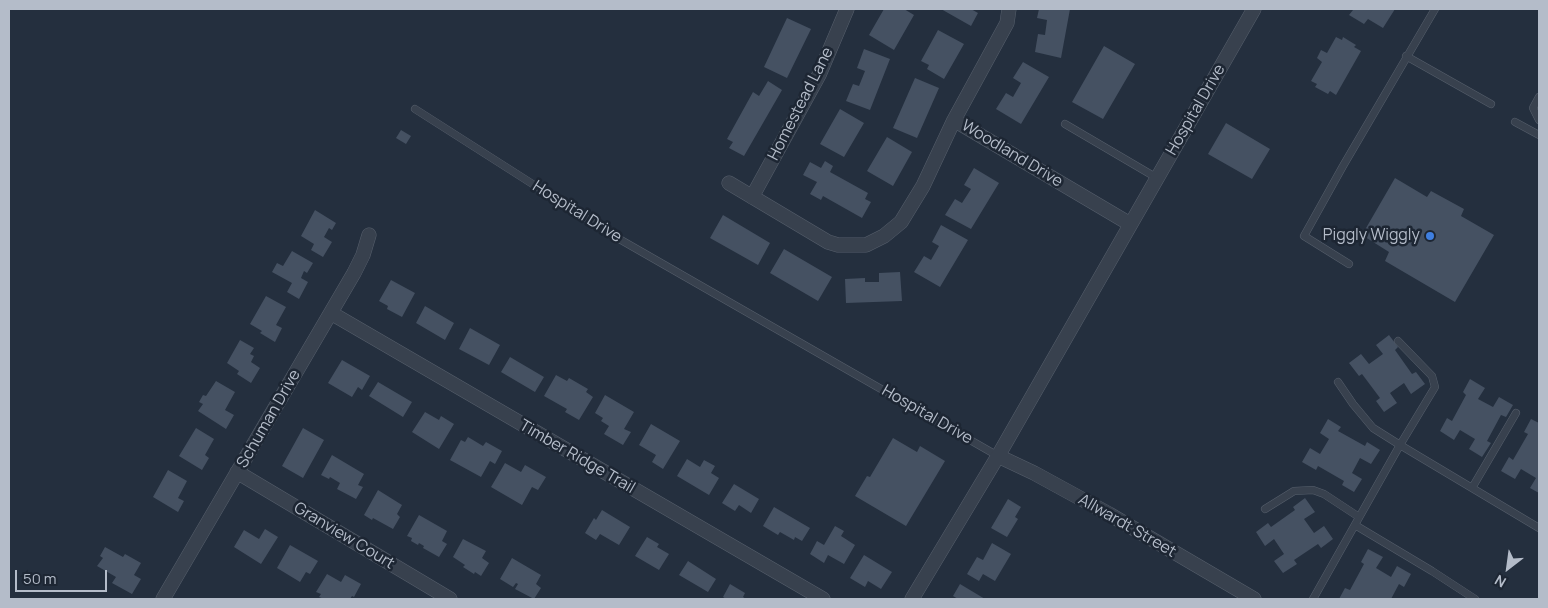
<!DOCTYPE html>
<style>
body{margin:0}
#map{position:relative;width:1548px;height:608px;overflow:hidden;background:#242f3e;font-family:Manrope,sans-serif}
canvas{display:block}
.frame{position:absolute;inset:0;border:10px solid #b4bcc9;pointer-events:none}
.north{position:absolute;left:1483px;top:543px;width:50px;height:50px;-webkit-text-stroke:4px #1d2633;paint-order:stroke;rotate:210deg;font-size:14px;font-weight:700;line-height:20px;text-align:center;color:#b4bcc9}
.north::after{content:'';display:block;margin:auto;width:18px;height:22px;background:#b4bcc9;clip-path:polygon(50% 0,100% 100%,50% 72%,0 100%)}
.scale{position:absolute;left:15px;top:570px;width:92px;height:22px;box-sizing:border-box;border:2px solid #b4bcc9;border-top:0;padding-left:6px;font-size:15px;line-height:18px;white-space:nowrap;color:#b4bcc9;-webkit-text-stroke:4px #1d2633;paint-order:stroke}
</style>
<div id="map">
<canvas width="1548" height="608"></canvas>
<div class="frame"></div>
<div class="north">N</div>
<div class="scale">50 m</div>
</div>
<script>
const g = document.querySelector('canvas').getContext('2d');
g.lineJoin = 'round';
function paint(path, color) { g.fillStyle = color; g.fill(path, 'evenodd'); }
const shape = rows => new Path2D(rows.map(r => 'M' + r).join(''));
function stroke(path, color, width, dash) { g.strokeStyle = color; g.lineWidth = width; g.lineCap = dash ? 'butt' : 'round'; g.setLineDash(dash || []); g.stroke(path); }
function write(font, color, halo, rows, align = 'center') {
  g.font = font + ' Manrope,sans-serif'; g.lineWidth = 5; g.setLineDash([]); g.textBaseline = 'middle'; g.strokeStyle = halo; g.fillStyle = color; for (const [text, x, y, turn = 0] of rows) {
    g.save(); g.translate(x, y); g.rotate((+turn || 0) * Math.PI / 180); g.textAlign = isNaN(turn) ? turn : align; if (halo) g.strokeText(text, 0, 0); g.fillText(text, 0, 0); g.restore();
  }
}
paint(shape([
 [884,9,904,9,914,15,894,50,869,35],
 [941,9,971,9,978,13,971,26],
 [1039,9,1070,9,1061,58,1035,52,1038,34,1045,35,1047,20,1037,18],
 [1351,9,1395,9,1383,28,1368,19,1364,24,1349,15,1353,10],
 [787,18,811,29,787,78,764,67],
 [938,30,964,44,944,79,927,69,929,65,921,61],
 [1336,37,1342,40,1343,37,1356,45,1354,47,1361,51,1336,95,1330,91,1328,94,1315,87,1317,84,1311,81,1322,62,1317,58,1321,50,1327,53],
 [1104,46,1135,64,1103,119,1072,102],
 [864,49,890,59,870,110,846,101,853,84,859,86,865,71,857,68],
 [1023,62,1049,77,1021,124,996,109,1006,93,1013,97,1021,83,1013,78],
 [915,78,939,88,917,138,893,128],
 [768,81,782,90,744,156,729,148,733,142,727,139,753,92,759,96],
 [840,109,864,123,844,157,820,144],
 [1226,123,1270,149,1252,179,1208,154],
 [401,130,411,136,406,144,396,138],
 [887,137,912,152,893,186,867,171],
 [825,161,833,166,830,172,868,193,865,199,871,202,862,218,823,196,821,200,810,194,817,182,803,175,810,162,821,168],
 [974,168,999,183,971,229,945,215,955,199,962,203,971,189,964,185],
 [1395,178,1427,197,1431,191,1464,209,1461,216,1494,235,1455,302,1385,261,1389,252,1362,235],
 [315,210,336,223,332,230,329,228,324,237,332,242,323,257,311,250,314,244,301,236],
 [723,215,770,243,758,265,710,238],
 [941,225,968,240,940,287,914,272,924,256,931,260,939,246,932,242],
 [784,249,832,277,818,301,770,273],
 [292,251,313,263,307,273,304,271,301,278,308,282,299,299,287,292,292,283,272,272,277,263,283,266],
 [900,272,902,301,846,303,845,279,865,278,865,282,879,282,879,273],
 [391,280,415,293,402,317,387,309,388,306,379,301],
 [266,296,286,307,276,325,282,328,275,342,260,333,262,331,250,324],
 [425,306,454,323,445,340,416,323],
 [470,328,500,345,489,365,459,349],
 [1389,335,1398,347,1395,350,1412,374,1416,372,1425,384,1411,394,1404,383,1390,393,1397,403,1384,412,1376,401,1380,398,1362,374,1359,376,1349,363,1361,354,1369,364,1383,354,1376,345],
 [240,340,254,348,250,354,254,356,251,362,260,368,251,383,237,374,239,371,227,363],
 [510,357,544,377,535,392,501,372],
 [342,360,370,376,362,390,358,387,352,397,328,383],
 [556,375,567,381,569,378,588,389,586,392,593,397,579,420,565,412,567,409,544,396],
 [1470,379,1485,388,1478,399,1493,407,1499,397,1513,405,1506,417,1501,415,1487,441,1491,443,1482,457,1469,449,1475,439,1460,430,1454,440,1440,431,1447,418,1452,421,1466,395,1463,392],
 [216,381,235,392,225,410,234,415,226,429,198,411,203,404,199,402,203,395,206,396],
 [378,382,412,402,403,417,369,396],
 [605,395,634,412,624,429,631,432,623,445,604,434,609,426,601,421,603,418,595,413],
 [425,412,439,420,441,416,454,424,439,449,412,432],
 [1328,419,1341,427,1338,431,1365,446,1367,442,1380,450,1371,464,1360,458,1352,473,1362,479,1354,492,1342,485,1344,481,1318,466,1316,470,1302,462,1310,448,1320,454,1329,439,1320,433],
 [1531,419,1539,423,1539,493,1530,488,1536,478,1521,469,1515,479,1501,471,1509,457,1513,460,1528,434,1524,432],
 [651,424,680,441,663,469,652,462,656,455,639,445],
 [196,428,214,439,205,455,209,458,202,470,179,456],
 [303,428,324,440,303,478,282,466],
 [468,437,483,446,486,442,502,451,495,464,490,461,481,477,450,460,461,440,465,442],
 [893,438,917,452,920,446,945,461,906,526,855,496,867,476,870,477],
 [332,455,364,474,358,485,363,487,356,499,337,489,340,483,330,477,329,479,321,475],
 [687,459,700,467,704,460,715,466,711,473,719,478,709,495,677,476],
 [505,463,521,472,525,465,546,477,538,490,532,487,522,505,491,487],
 [168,470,187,481,178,498,184,501,178,512,153,497],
 [734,484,759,499,751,513,739,505,735,511,722,503],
 [378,490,402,505,397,514,400,517,393,529,373,518,372,520,364,515],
 [1305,498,1315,512,1304,519,1314,533,1324,526,1333,539,1321,548,1318,544,1294,560,1297,564,1283,573,1274,561,1284,554,1274,539,1265,546,1256,532,1268,523,1271,527,1295,510,1293,507],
 [1008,499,1021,507,1015,517,1018,519,1007,537,991,528],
 [774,507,810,528,802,541,795,537,794,540,780,532,778,535,763,526],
 [602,510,630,527,619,545,600,534,596,540,585,533,594,518,596,520],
 [419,515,447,531,442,541,447,544,439,557,423,548,424,546,419,543,418,545,411,541,412,538,407,536],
 [835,526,844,531,841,536,855,545,844,564,828,555,824,563,810,554,817,541,824,545],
 [265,529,278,537,261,564,234,547,244,530,259,539],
 [647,537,659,544,657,547,669,554,659,570,635,556],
 [463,539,486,551,482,558,489,563,481,576,475,572,474,574,463,567,465,565,453,557],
 [992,543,1011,554,995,581,983,574,979,581,967,574,977,557,983,560],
 [290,545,318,561,310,574,306,572,300,582,277,568],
 [105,547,123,557,125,554,141,563,134,575,141,579,132,594,112,583,116,577,97,566,103,558,100,556],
 [1368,549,1383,557,1376,568,1391,577,1397,566,1411,574,1404,587,1399,584,1391,599,1339,599,1345,588,1350,590,1364,564,1361,562],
 [864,555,892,572,881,589,868,581,865,587,850,578],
 [512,558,541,575,536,584,541,588,534,599,515,589,518,584,516,583,513,587,500,579],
 [688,561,716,579,708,592,679,575],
 [327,574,341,582,345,575,361,584,354,597,352,596,350,599,324,599,319,597,321,594,316,592],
 [730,584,745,593,743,597,746,599,726,599,723,597],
 [960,584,985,599,958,599,953,596]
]), '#455162');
const service = shape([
 [1406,56,1491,104],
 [1539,97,1533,108,1539,120],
 [415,109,614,236,998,456],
 [1515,122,1539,135],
 [1065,124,1157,178],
 [1349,264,1304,236,1343,166,1435,9],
 [1338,382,1353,404,1373,428,1400,445,1435,387,1432,376,1398,341],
 [1472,488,1516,413],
 [1265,509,1294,491,1313,490,1324,494,1359,517],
 [1355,525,1432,571,1475,599],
 [1313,599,1400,445,1539,528]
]);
const minor = shape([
 [954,120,1130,224],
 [729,183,828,242,838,245,866,245,884,236,901,222,923,186,954,120,1007,23,1009,9],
 [752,197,819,75,847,9],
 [331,313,823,599],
 [998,456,1034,473,1109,514,1254,599],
 [237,472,450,599],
 [163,599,354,273,363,255,369,235],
 [912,599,998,456,1254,9]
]);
stroke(service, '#565f6c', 8);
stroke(minor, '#565f6c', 15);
stroke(service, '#38414e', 7);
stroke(minor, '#38414e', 14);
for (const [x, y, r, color] of [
 [1430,236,5,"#3f7fe0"]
]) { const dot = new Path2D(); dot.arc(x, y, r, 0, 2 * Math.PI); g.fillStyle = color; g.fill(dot); stroke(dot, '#1d2633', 2); }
write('16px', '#b4bcc9', '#1d2633', [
 ["Homestead Lane",801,104,-63],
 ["Hospital Drive",1196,110,-60],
 ["Woodland Drive",1012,154,31],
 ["Hospital Drive",577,212,32],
 ["Hospital Drive",927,415,30],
 ["Schuman Drive",269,419,-60],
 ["Timber Ridge Trail",577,457,30],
 ["Allwardt Street",1127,526,30],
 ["Granview Court",344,536,31]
]);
write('16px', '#b4bcc9', '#1d2633', [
 ["Piggly Wiggly",1420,236]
], 'right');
</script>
